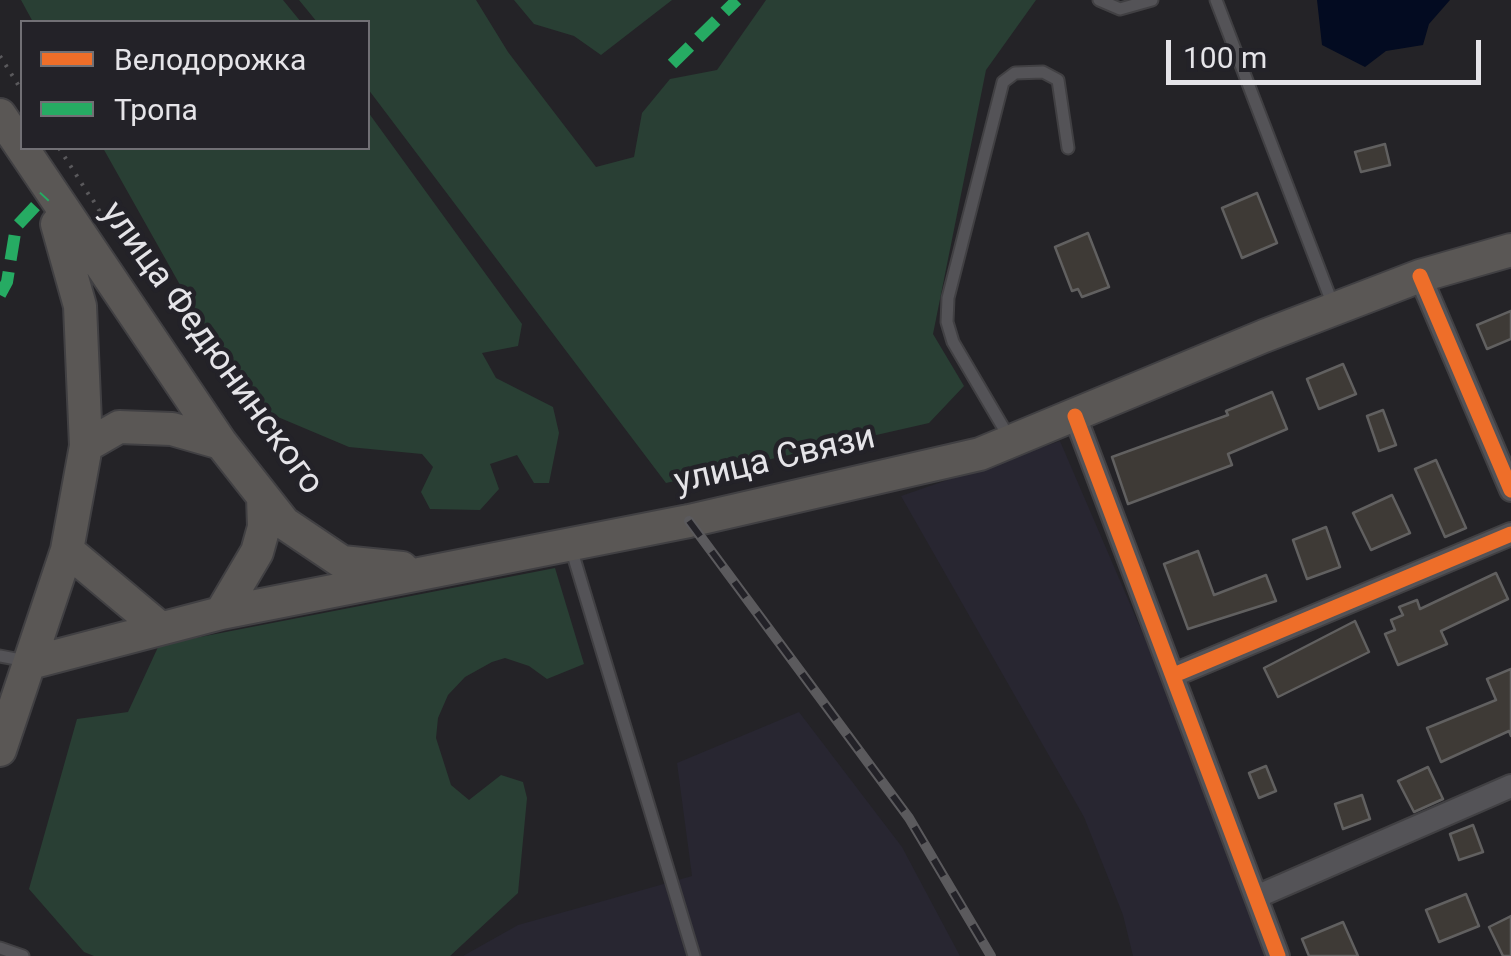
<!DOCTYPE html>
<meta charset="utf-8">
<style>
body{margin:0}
#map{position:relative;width:1511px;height:956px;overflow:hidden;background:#242327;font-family:Roboto,sans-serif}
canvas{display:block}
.legend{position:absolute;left:20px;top:20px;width:350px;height:130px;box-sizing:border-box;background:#232228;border:2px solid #717075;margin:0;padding:12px 18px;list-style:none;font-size:30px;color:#e5e4e8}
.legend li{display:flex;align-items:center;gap:20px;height:50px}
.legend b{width:50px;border:2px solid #717075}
.scale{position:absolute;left:1166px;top:40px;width:315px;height:45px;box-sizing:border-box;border:5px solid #e5e4e8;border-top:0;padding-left:12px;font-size:30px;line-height:35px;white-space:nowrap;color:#e5e4e8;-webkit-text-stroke:8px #232228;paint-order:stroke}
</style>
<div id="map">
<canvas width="1511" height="956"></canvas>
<ul class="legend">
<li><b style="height:12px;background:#ee6e29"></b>Велодорожка</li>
<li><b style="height:12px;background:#26ab63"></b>Тропа</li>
</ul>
<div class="scale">100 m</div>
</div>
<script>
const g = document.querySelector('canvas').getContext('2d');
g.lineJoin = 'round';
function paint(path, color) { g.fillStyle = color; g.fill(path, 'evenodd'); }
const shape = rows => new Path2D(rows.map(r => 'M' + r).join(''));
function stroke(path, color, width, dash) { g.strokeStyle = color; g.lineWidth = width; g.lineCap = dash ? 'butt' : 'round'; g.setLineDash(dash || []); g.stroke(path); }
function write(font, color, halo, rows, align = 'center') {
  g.font = font + ' Roboto,sans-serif'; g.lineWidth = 9; g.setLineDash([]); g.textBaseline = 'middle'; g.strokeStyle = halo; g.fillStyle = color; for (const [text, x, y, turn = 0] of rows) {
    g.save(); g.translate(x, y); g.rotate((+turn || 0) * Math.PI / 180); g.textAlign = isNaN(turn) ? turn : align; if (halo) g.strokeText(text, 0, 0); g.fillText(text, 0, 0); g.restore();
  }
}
paint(shape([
 [1060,441,1256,897,1278,956,1133,956,1123,915,1084,817,901,496],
 [799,712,902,847,960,956,463,956,518,925,692,876,677,763]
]), '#282631');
paint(shape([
 [21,0,283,0,301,22,33,22],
 [299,0,476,0,508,52,596,167,634,157,642,113,670,79,717,70,766,0,1036,0,986,70,933,334,964,386,929,423,666,483,368,89,368,22,317,22],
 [514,0,672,0,601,55,574,36,534,24],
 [368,112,522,324,518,346,482,353,496,378,553,407,559,433,549,483,534,483,517,455,490,464,499,489,480,510,430,509,421,492,433,467,422,454,349,447,247,404,103,148,368,148],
 [555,568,584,664,547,679,529,666,505,658,492,662,465,677,448,695,438,718,436,738,451,785,469,800,501,775,523,782,527,798,518,893,450,956,94,956,84,952,29,889,77,719,128,712,159,645]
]), '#293f34');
paint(shape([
 [1317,0,1450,0,1429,24,1423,45,1386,51,1365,67,1322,45]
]), '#030b21');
const building = shape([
 [1385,144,1390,165,1361,172,1355,152,1385,144],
 [1257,193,1277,243,1242,258,1222,208,1257,193],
 [1088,233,1109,287,1082,297,1078,289,1072,291,1055,247,1088,233],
 [1511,311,1511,339,1487,349,1477,325,1511,311],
 [1343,364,1356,394,1319,409,1307,379,1343,364],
 [1272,392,1287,429,1228,454,1232,465,1128,504,1112,457,1228,415,1226,411,1272,392],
 [1383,410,1396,445,1379,451,1367,416,1383,410],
 [1436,460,1466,528,1445,537,1415,469,1436,460],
 [1392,495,1410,533,1371,550,1353,513,1392,495],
 [1326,527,1340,567,1307,579,1293,540,1326,527],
 [1198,551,1214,595,1266,575,1276,601,1188,629,1164,564,1198,551],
 [1496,573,1508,599,1441,631,1447,644,1398,665,1385,634,1395,630,1391,620,1403,615,1399,607,1417,600,1420,609,1496,573],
 [1355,621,1369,652,1278,697,1264,668,1355,621],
 [1511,669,1511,736,1509,731,1441,762,1427,728,1496,700,1487,679,1511,669],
 [1266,766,1276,791,1259,798,1249,773,1266,766],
 [1428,767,1443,799,1414,812,1398,781,1428,767],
 [1362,795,1370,819,1343,829,1335,804,1362,795],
 [1473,825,1483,852,1459,860,1450,834,1473,825],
 [1466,894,1479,926,1439,942,1426,910,1466,894],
 [1511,916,1511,956,1503,956,1489,927,1511,916],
 [1343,922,1358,956,1309,956,1302,939,1343,922]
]);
paint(building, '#3e3a36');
stroke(building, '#616060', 2.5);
const service = shape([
 [1099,0,1120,9,1152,0],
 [1216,0,1333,305],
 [1010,439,953,342,947,322,948,298,1003,82,1015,73,1043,72,1058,80,1068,148],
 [571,548,694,956],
 [0,656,26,661],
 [0,948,23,956]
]);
const minor = shape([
 [1420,276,1511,490],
 [1075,416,1278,956],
 [1174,675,1511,534],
 [1256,897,1511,786]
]);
const secondary = shape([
 [0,115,221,443,284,523,342,562,402,568],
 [86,446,119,427,172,429,221,443],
 [67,550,159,627],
 [221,613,257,552,264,527,263,497],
 [30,663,221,613,689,521,980,454,1264,336,1420,276,1511,250],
 [0,750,67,550,86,446,80,306,57,224]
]);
stroke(service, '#414043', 15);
stroke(minor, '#414043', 26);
stroke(secondary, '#414043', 36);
stroke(shape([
 [0,56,22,91],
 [59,148,91,198],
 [93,200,103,217]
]), '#5a595c', 4, [2.5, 8]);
stroke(service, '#545357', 11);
stroke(minor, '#545357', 22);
stroke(secondary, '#5a5755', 32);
const rail = shape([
 [689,521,909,818,991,956]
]);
stroke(rail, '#5b5a5d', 10);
stroke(rail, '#232228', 6, [19]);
stroke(shape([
 [672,64,737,0],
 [0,295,7,282,16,227,45,196]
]), '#26ab63', 12, [25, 12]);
stroke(shape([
 [1420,276,1511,490],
 [1075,416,1278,956],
 [1174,675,1511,534]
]), '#ee6e29', 15);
write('35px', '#e5e4e8', '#232228', [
 ["улица Федюнинского",211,349,54],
 ["улица Связи",775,461,-13]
]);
</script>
